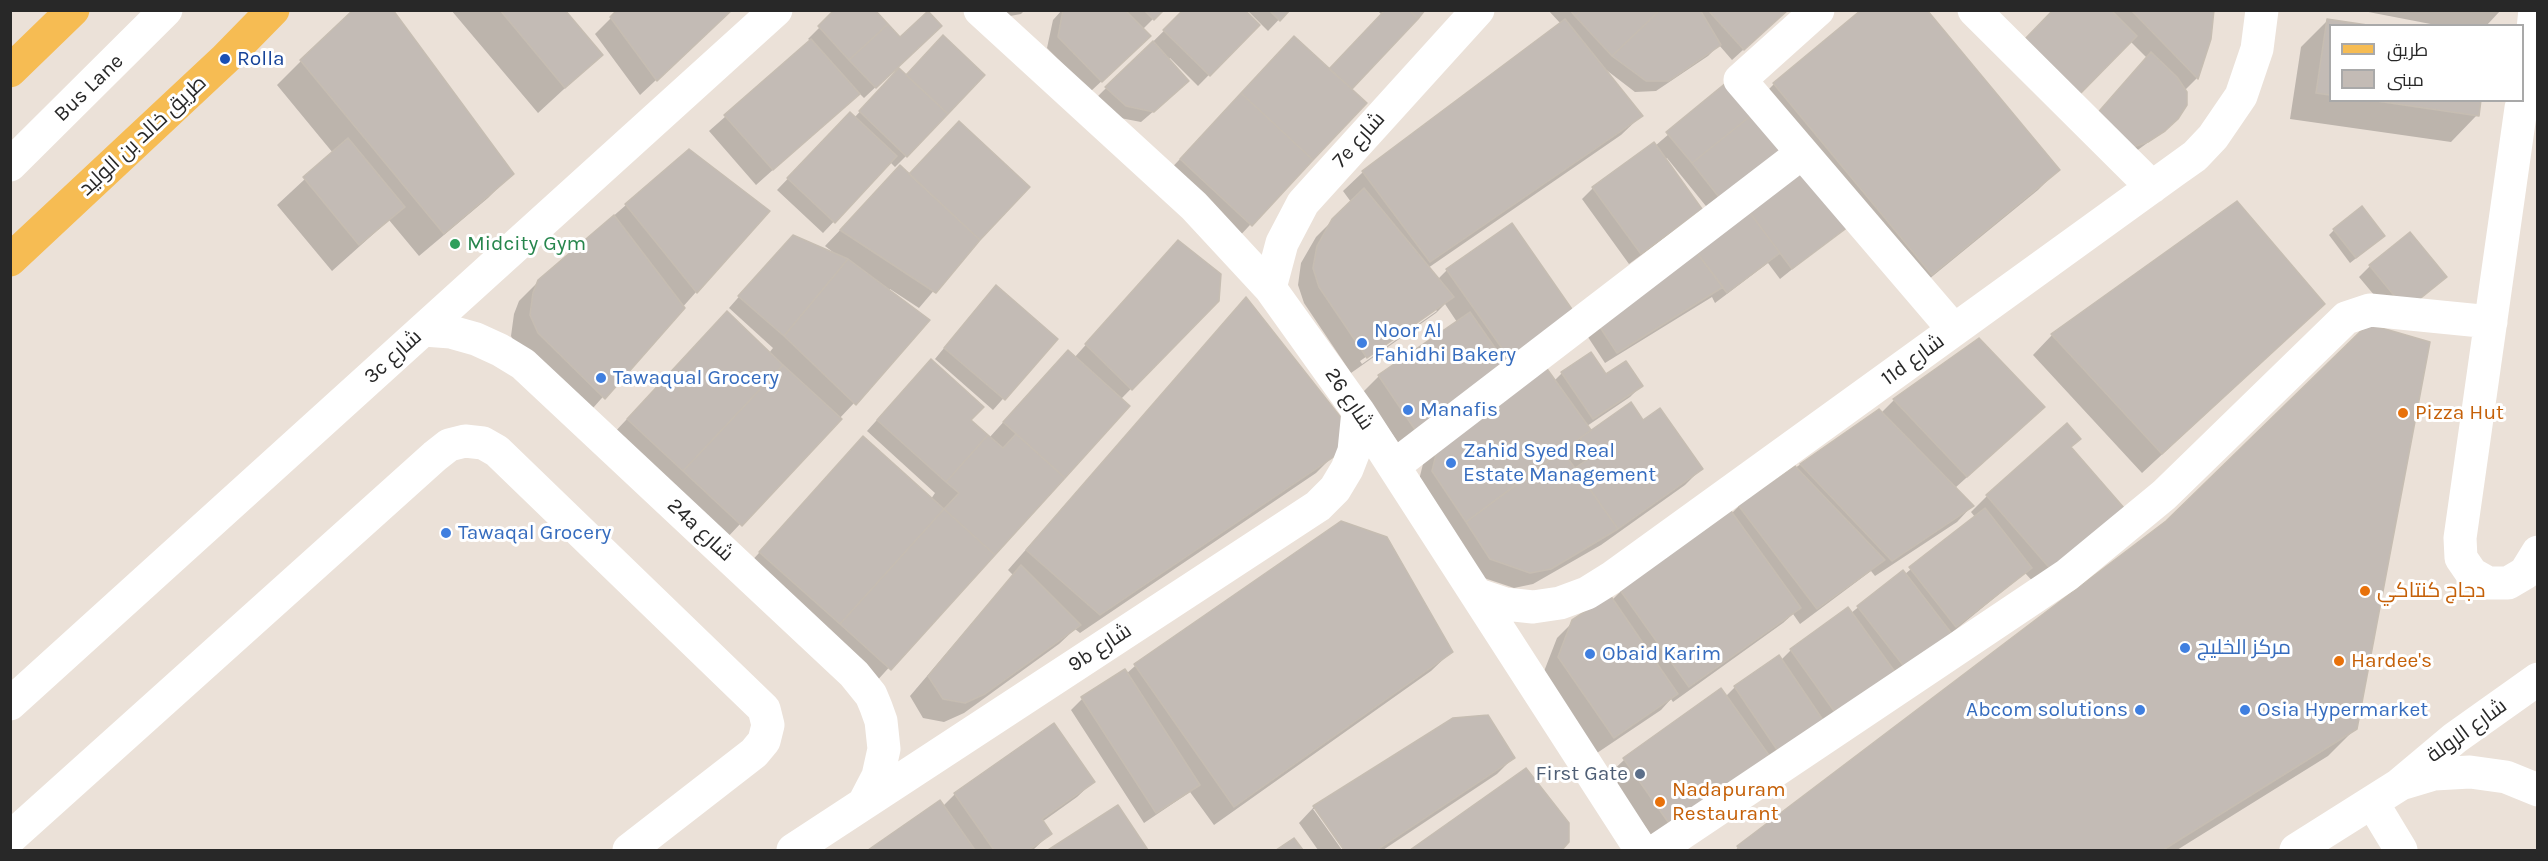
<!DOCTYPE html>
<meta charset="utf-8">
<style>
body{margin:0}
#map{position:relative;width:2548px;height:861px;overflow:hidden;background:#ebe1d8;font-family:Karla,Cairo,sans-serif}
canvas{display:block}
.frame{position:absolute;inset:0;border:12px solid #282828;pointer-events:none}
.legend{position:absolute;left:2329px;top:24px;width:195px;height:78px;box-sizing:border-box;background:#fff;border:2px solid #a9a9a9;margin:0;padding:8px 10px;list-style:none;font-size:18px;color:#282828}
.legend li{display:flex;align-items:center;gap:12px;height:30px}
.legend b{width:30px;border:2px solid #a9a9a9}
</style>
<div id="map">
<canvas width="2548" height="861"></canvas>
<div class="frame"></div>
<ul class="legend">
<li><b style="height:8px;background:#f6bc53"></b>طريق</li>
<li><b style="height:16px;background:#c3bbb5"></b>مبنى</li>
</ul>
</div>
<script>
const g = document.querySelector('canvas').getContext('2d');
g.lineJoin = 'round';
function paint(path, color) { g.fillStyle = color; g.fill(path, 'evenodd'); }
const shape = rows => new Path2D(rows.map(r => 'M' + r).join(''));
function stroke(path, color, width, dash) { g.strokeStyle = color; g.lineWidth = width; g.lineCap = dash ? 'butt' : 'round'; g.setLineDash(dash || []); g.stroke(path); }
function write(font, color, halo, rows, align = 'center') {
  g.font = font + ' Karla,Cairo,sans-serif'; g.lineWidth = 6; g.setLineDash([]); g.textBaseline = 'middle'; g.strokeStyle = halo; g.fillStyle = color; for (const [text, x, y, turn = 0] of rows) {
    g.save(); g.translate(x, y); g.rotate((+turn || 0) * Math.PI / 180); g.textAlign = isNaN(turn) ? turn : align; if (halo) g.strokeText(text, 0, 0); g.fillText(text, 0, 0); g.restore();
  }
}
paint(shape([
 [451,10,563,10,601,55,538,113],
 [619,10,731,10,640,95,595,34],
 [837,10,900,39,929,37,864,98,859,93,756,185,709,131,811,41,808,39],
 [991,10,1025,10,1021,14,999,18],
 [1062,10,1162,10,1142,30,1138,47,1090,92,1047,48,1053,20],
 [1185,10,1258,25,1198,86,1170,58,1168,60,1176,92,1141,122,1115,117,1095,99],
 [1247,10,1288,10,1268,31],
 [1377,10,1423,10,1349,90,1364,103,1235,241,1165,175,1278,54,1329,71,1382,15],
 [1548,10,1787,10,1732,60,1719,45,1708,56,1656,91,1635,92,1605,69,1641,116,1621,135,1428,268,1437,280,1447,270,1574,315,1400,445,1363,392,1379,376,1457,322,1445,304,1436,313,1351,373,1304,303,1298,285,1301,263,1316,237,1351,202,1343,191,1363,172,1561,24],
 [1435,309,1437,311,1362,364,1360,361],
 [2055,10,2213,10,2209,39,2197,78,2184,91,2165,130,2135,152,2118,158,2147,58,2130,41],
 [2358,10,2501,10,2486,26,2441,26],
 [2328,20,2330,26,2330,100,2479,100,2477,115,2451,142,2290,119,2301,47],
 [301,61,512,174,488,198,419,256,389,220,332,271,277,205,333,153,277,85],
 [888,81,906,156,895,167,890,162,823,233,777,190,839,125,854,118],
 [1727,84,1785,156,1714,216,1667,158,1665,159,1700,209,1689,220,1629,264,1582,199,1593,188,1655,146],
 [1774,84,2058,170,2038,190,1912,293,1755,103],
 [885,183,976,241,919,308,890,289,854,403,725,540,612,435,711,329,769,353,773,348,729,308,782,248,838,256,825,246],
 [626,205,768,211,585,417,519,352,511,336,514,314,519,301,539,281],
 [1846,226,1780,279,1768,263,1715,303,1712,297,1605,363,1584,331],
 [2334,230,2378,241,2350,263,2329,235],
 [1178,242,1218,300,1120,400,1127,406,874,684,749,564,853,449,931,499,935,493,867,431,920,372,989,438,1052,368,1074,358],
 [2370,266,2445,277,2395,320,2359,277],
 [985,298,1056,339,993,410,935,359],
 [1246,299,1336,453,1316,473,1080,633,1075,629,1059,644,964,713,944,722,923,718,910,696,1013,575,1008,570],
 [2303,324,2142,473,2033,355,2052,335],
 [1562,373,1605,376,1641,386,1630,397,1587,426,1591,432,1643,422,1701,469,1685,485,1601,545,1533,584,1514,588,1475,575,1417,488,1426,452,1554,381],
 [1894,400,2027,423,1955,488,1972,506,1957,522,1875,576,1871,571,1800,624,1793,614,1783,623,1673,702,1671,699,1661,710,1597,753,1543,674,1557,638,1573,622,1612,600,1621,591,1731,514,1739,506,1879,411,1881,413],
 [2067,426,2069,448,2123,509,2037,586,2025,573,1949,635,1657,843,1608,775,1624,760,1721,691,1725,697,1735,687,1781,660,1791,650,1851,613,1903,572,1905,574,1975,517,1971,512,1987,496],
 [1341,522,1451,652,1431,671,1214,825,1190,792,1144,823,1071,710,1082,699,1124,671,1126,674,1135,666],
 [2167,522,2355,729,2328,756,2177,850,1735,850],
 [1513,758,1497,774,1383,850,1346,850,1317,809,1313,809,1342,850,1318,850,1299,823,1314,807],
 [1526,771,1567,842,1560,850,1412,850],
 [1093,782,1077,797,1042,822,1050,834,1033,850,870,850,940,802,943,806,955,794],
 [1117,807,1146,850,1051,850]
]), '#0003');
const building = shape([
 [353,10,393,10,514,174,444,234,300,60,353,10],
 [500,10,565,10,603,55,565,88,500,10],
 [617,10,732,10,657,81,610,17,617,10],
 [834,10,875,10,888,24,849,60,818,26,834,10],
 [1063,10,1125,10,1151,36,1102,82,1058,37,1063,10],
 [1144,10,1164,10,1154,20,1144,10],
 [1183,10,1245,10,1260,25,1210,76,1163,30,1183,10],
 [1269,10,1290,10,1280,21,1269,10],
 [1385,10,1409,10,1418,19,1352,89,1329,69,1385,10],
 [1409,10,1425,10,1418,19,1409,10],
 [1570,10,1582,10,1575,16,1570,10],
 [1582,10,1660,10,1612,56,1575,16,1582,10],
 [1660,10,1700,10,1721,45,1669,81,1646,81,1612,56,1660,10],
 [1708,10,1788,10,1744,50,1708,10],
 [1861,10,1927,10,2060,170,1932,275,1773,83,1861,10],
 [2053,10,2111,10,2137,36,2078,96,2022,42,2053,10],
 [2131,10,2214,10,2211,39,2198,79,2131,10],
 [928,11,942,26,876,88,849,60,888,24,900,37,928,11],
 [1565,19,1643,116,1430,262,1362,171,1565,19],
 [2327,19,2374,26,2330,26,2330,95,2316,93,2327,19],
 [943,35,985,75,948,114,906,75,943,35],
 [1294,36,1367,103,1313,160,1241,93,1294,36],
 [811,39,860,94,773,170,724,115,811,39],
 [1153,41,1189,81,1154,112,1126,106,1105,87,1153,41],
 [2151,52,2177,77,2187,92,2187,105,2178,119,2165,131,2148,142,2130,148,2094,117,2151,52],
 [899,68,948,114,907,157,859,111,899,68],
 [1727,82,1753,114,1692,163,1666,132,1727,82],
 [1241,93,1313,160,1252,226,1180,159,1241,93],
 [2370,100,2481,100,2479,116,2370,100],
 [850,112,897,156,835,223,787,178,850,112],
 [1753,114,1787,156,1726,206,1692,163,1753,114],
 [959,121,1030,187,980,240,909,174,959,121],
 [348,138,405,207,359,245,303,177,348,138],
 [1654,142,1702,209,1641,254,1592,187,1654,142],
 [689,149,770,211,697,293,625,204,689,149],
 [1800,163,1848,227,1792,269,1744,205,1800,163],
 [900,165,980,240,936,293,840,230,900,165],
 [1364,188,1454,297,1367,358,1319,287,1313,268,1317,246,1332,219,1364,188],
 [2237,201,2325,304,2162,454,2051,334,2237,201],
 [1744,205,1780,253,1727,293,1691,245,1744,205],
 [2362,206,2385,236,2356,258,2333,229,2362,206],
 [614,215,685,308,605,399,538,333,530,315,533,293,538,280,614,215],
 [1512,223,1576,315,1511,361,1446,269,1512,223],
 [2410,232,2447,277,2406,310,2369,265,2410,232],
 [793,235,848,259,784,336,738,296,793,235],
 [1178,240,1221,274,1219,301,1132,390,1085,344,1178,240],
 [1691,245,1723,287,1617,353,1594,318,1691,245],
 [848,259,930,320,856,405,784,336,848,259],
 [996,285,1058,339,1005,400,944,348,996,285],
 [1246,297,1342,419,1338,454,1100,615,1026,550,1246,297],
 [727,311,783,365,683,471,627,419,727,311],
 [1470,312,1509,368,1416,431,1378,375,1470,312],
 [2368,324,2430,342,2357,729,2163,850,1740,850,1737,846,2166,521,2368,324],
 [1979,338,2045,407,1967,477,1893,399,1979,338],
 [1068,350,1130,406,1065,478,1003,422,1068,350],
 [1591,352,1606,374,1626,361,1643,386,1593,419,1561,372,1591,352],
 [931,359,984,407,971,420,988,435,946,482,877,420,931,359],
 [783,365,842,419,742,526,683,471,783,365],
 [1545,366,1591,430,1466,522,1432,471,1441,434,1545,366],
 [1631,402,1643,420,1660,408,1703,469,1618,529,1575,468,1593,456,1580,438,1631,402],
 [1879,409,1974,506,1892,561,1800,464,1879,409],
 [2067,423,2081,439,2071,447,2125,509,2053,572,1986,495,2067,423],
 [1016,434,1065,478,995,555,944,509,959,493,946,482,988,435,1003,448,1016,434],
 [863,436,944,509,840,624,759,552,863,436],
 [1562,450,1618,529,1551,569,1530,573,1490,559,1466,522,1562,450],
 [1795,466,1885,560,1817,609,1738,505,1795,466],
 [1985,508,2032,568,1956,627,1909,567,1985,508],
 [944,509,995,555,891,670,840,624,944,509],
 [1731,511,1801,608,1689,687,1620,590,1731,511],
 [1341,521,1387,537,1453,652,1234,807,1134,664,1341,521],
 [1021,565,1081,625,985,694,965,703,943,699,928,676,1021,565],
 [1903,570,1952,634,1906,669,1857,606,1903,570],
 [1610,595,1678,694,1614,738,1558,657,1572,620,1610,595],
 [1848,607,1898,676,1839,718,1790,649,1848,607],
 [1779,655,1827,726,1782,757,1734,686,1779,655],
 [1125,669,1200,785,1156,813,1081,697,1125,669],
 [1721,688,1771,758,1673,829,1623,758,1721,688],
 [1488,715,1515,758,1377,850,1344,850,1313,806,1453,718,1488,715],
 [1054,723,1095,782,1042,819,1052,834,1029,850,994,850,954,793,1054,723],
 [1526,768,1569,823,1569,842,1562,850,1410,850,1526,768],
 [940,800,975,850,868,850,940,800],
 [1118,805,1148,850,1048,850,1118,805],
 [1294,838,1303,850,1276,850,1294,838]
]);
paint(building, '#c3bbb5');
stroke(building, '#c6bdb2', 1.5);
stroke(shape([
 [980,10,1194,206,1270,288,1358,411,1641,850],
 [1818,10,1740,80,1954,330],
 [1974,10,2152,187],
 [2538,84,2526,94,2521,108,2460,538,2461,558,2472,574,2488,583,2508,583,2525,573,2538,552],
 [2526,94,2535,10],
 [10,165,166,10],
 [1270,288,1282,243,1303,203,1478,10],
 [424,330,451,332,476,339,500,350,523,364,854,674,871,695,876,707,881,721,884,749,878,776,865,801],
 [1394,466,1802,153],
 [1478,595,1505,604,1533,607,1560,603,1587,593,1611,578,2174,171,2195,156,2213,137,2241,96,2257,49,2262,10],
 [10,704,776,10],
 [2404,783,2434,774,2470,772,2506,777,2538,790],
 [2372,802,2401,850],
 [10,838,435,456,449,445,465,441,483,443,497,451,764,709,768,725,764,741,754,753,629,850],
 [793,850,1318,506,1335,489,1347,469,1354,451,1358,411],
 [1657,850,2067,575,2164,495,2346,318,2370,310,2491,322],
 [2296,850,2399,785,2455,738,2538,679]
]), '#fff', 33);
stroke(shape([
 [10,71,73,10],
 [10,260,225,59,273,10]
]), '#f6bc53', 33);
for (const [x, y, r, color] of [
 [225,59,6,"#1a4fb4"],
 [455,244,6,"#2e9e5b"],
 [1362,343,6,"#3f7fe0"],
 [601,378,6,"#3f7fe0"],
 [1408,410,6,"#3f7fe0"],
 [2403,413,6,"#e8710a"],
 [1451,463,6,"#3f7fe0"],
 [446,533,6,"#3f7fe0"],
 [2365,591,6,"#e8710a"],
 [2185,648,6,"#3f7fe0"],
 [1590,654,6,"#3f7fe0"],
 [2339,661,6,"#e8710a"],
 [2140,710,6,"#3f7fe0"],
 [2245,710,6,"#3f7fe0"],
 [1640,774,6,"#5c6f8a"],
 [1660,802,6,"#e8710a"]
]) { const dot = new Path2D(); dot.arc(x, y, r, 0, 2 * Math.PI); g.fillStyle = color; g.fill(dot); stroke(dot, '#fff', 2); }
write('21px', '#164399', '#fff', [
 ["Rolla",237,59]
], 'left');
write('21px', '#282828', '#fff', [
 ["Bus Lane",89,88,-44],
 ["طريق خالد بن الوليد",143,136,-43],
 ["7e شارع",1359,140,-48],
 ["3c شارع",393,357,-42],
 ["11d شارع",1913,360,-36],
 ["شارع 26",1349,399,56],
 ["24a شارع",700,530,43],
 ["9b شارع",1100,648,-33],
 ["شارع الرولة",2467,731,-36]
]);
write('21px', '#27864d', '#fff', [
 ["Midcity Gym",467,244]
], 'left');
write('21px', '#366cbe', '#fff', [
 ["Noor Al",1374,331],
 ["Fahidhi Bakery",1374,355],
 ["Tawaqual Grocery",613,378],
 ["Manafis",1420,410],
 ["Zahid Syed Real",1463,451],
 ["Estate Management",1463,475],
 ["Tawaqal Grocery",458,533],
 ["مركز الخليج",2197,648],
 ["Obaid Karim",1602,654],
 ["Abcom solutions",2128,710,"right"],
 ["Osia Hypermarket",2257,710]
], 'left');
write('21px', '#c56008', '#fff', [
 ["Pizza Hut",2415,413],
 ["دجاج كنتاكي",2377,591],
 ["Hardee's",2351,661],
 ["Nadapuram",1672,790],
 ["Restaurant",1672,814]
], 'left');
write('21px', '#4e5e75', '#fff', [
 ["First Gate",1628,774]
], 'right');
</script>
